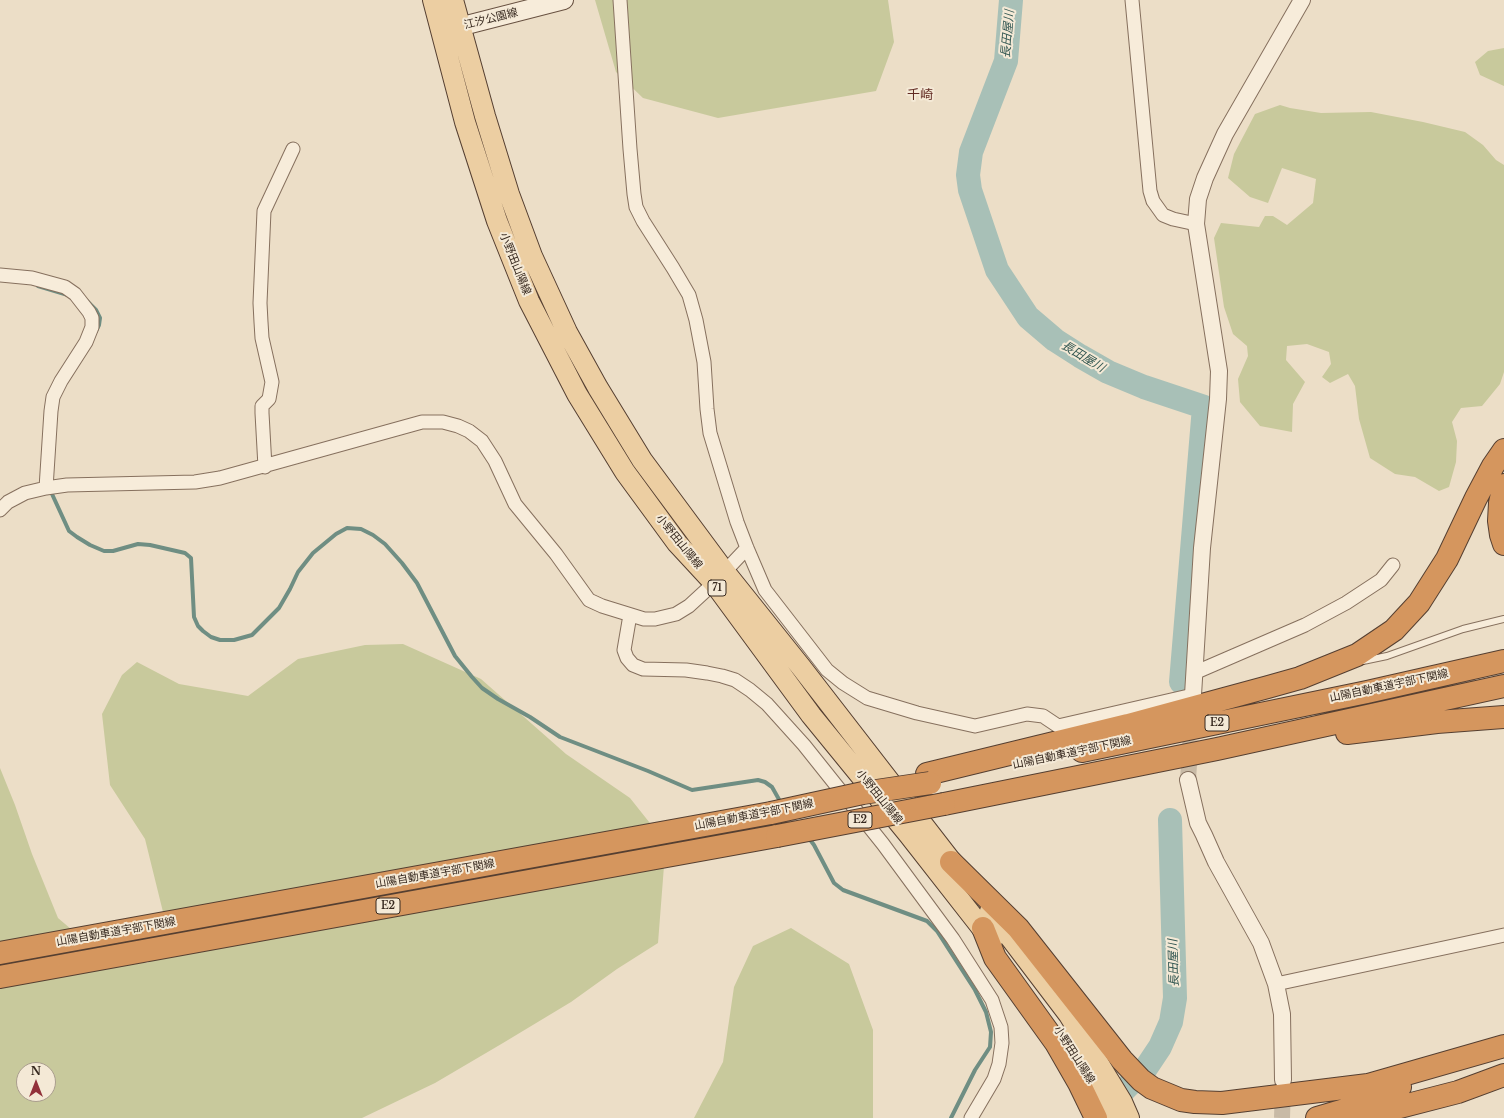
<!DOCTYPE html>
<meta charset="utf-8">
<style>
body{margin:0}
#map{position:relative;width:1504px;height:1118px;overflow:hidden;background:#ecdec7;font-family:"Libre Baskerville",serif}
canvas{display:block}
.north{position:absolute;left:16px;top:1062px;width:40px;height:40px;box-sizing:border-box;background:#f4e9d6;border:1px solid #a99d8d;border-radius:50%;rotate:0deg;font-size:11px;font-weight:700;line-height:16px;text-align:center;color:#382a20}
.north::after{content:'';display:block;margin:auto;width:14px;height:18px;background:#92313a;clip-path:polygon(50% 0,100% 100%,50% 72%,0 100%)}
</style>
<div id="map">
<canvas width="1504" height="1118"></canvas>
<div class="north">N</div>
</div>
<script>
const g = document.querySelector('canvas').getContext('2d');
g.lineJoin = 'round';
function paint(path, color) { g.fillStyle = color; g.fill(path, 'evenodd'); }
const shape = rows => new Path2D(rows.map(r => 'M' + r).join(''));
function stroke(path, color, width, dash) { g.strokeStyle = color; g.lineWidth = width; g.lineCap = dash ? 'butt' : 'round'; g.setLineDash(dash || []); g.stroke(path); }
function write(font, color, halo, rows, align = 'center') {
  g.font = font + ' "Libre Baskerville","Noto Sans JP",serif'; g.lineWidth = 4; g.setLineDash([]); g.textBaseline = 'middle'; g.strokeStyle = halo; g.fillStyle = color; for (const [text, x, y, turn = 0] of rows) {
    g.save(); g.translate(x, y); g.rotate((+turn || 0) * Math.PI / 180); g.textAlign = isNaN(turn) ? turn : align; if (halo) g.strokeText(text, 0, 0); g.fillText(text, 0, 0); g.restore();
  }
}
paint(shape([
 [595,0,888,0,894,42,876,91,718,118,643,98,616,72],
 [1504,48,1504,86,1480,75,1475,62,1488,51],
 [1280,105,1290,108,1321,113,1371,112,1423,122,1465,132,1483,145,1496,160,1504,165,1504,372,1500,384,1482,406,1461,408,1452,422,1457,441,1456,462,1449,487,1439,491,1415,477,1395,474,1370,458,1359,419,1355,386,1348,374,1330,383,1322,377,1331,364,1329,352,1307,344,1287,346,1286,360,1305,382,1293,404,1292,432,1260,426,1240,402,1238,379,1248,356,1247,346,1233,334,1224,307,1214,238,1221,223,1259,227,1265,216,1273,216,1287,225,1313,203,1316,179,1282,168,1268,203,1250,197,1228,178,1234,154,1255,114],
 [403,644,481,679,566,754,630,798,657,832,664,866,658,943,617,969,571,1002,503,1043,435,1083,362,1118,0,1118,0,768,15,805,32,854,58,918,105,958,148,963,158,949,163,912,145,839,110,785,102,714,122,675,137,662,179,684,248,696,298,659,365,645],
 [24,1070,48,1070,48,1094,24,1094],
 [791,928,849,964,873,1030,873,1118,694,1118,723,1062,734,987,753,946]
]), '#c8c99c');
stroke(shape([
 [38,286,68,295],
 [87,301,96,310,100,318,99,325,96,331],
 [52,494,69,531,77,537,90,545,104,551,113,551,138,544,150,545,185,553,191,558,194,617,198,626,203,631,211,637,220,640,234,640,252,635,279,608,290,589,298,572,313,553,336,534,347,528,361,529,373,535,385,544,402,563,417,583,455,656,472,677,482,688,498,699,530,717,560,737,648,771,692,790,758,780,765,782,772,787,781,803],
 [808,837,814,845,834,883,843,890,927,921,937,931,975,990,986,1012,991,1032,990,1047,975,1070,951,1118]
]), '#6f8e83', 4);
stroke(shape([
 [1011,0,1006,61,971,152,968,175,970,190,997,270,1028,317,1055,340,1080,356,1108,372,1144,387,1204,407,1181,682],
 [1124,1090,1146,1068,1160,1047,1171,1022,1175,998,1170,820]
]), '#a8c0b7', 24);
stroke(shape([
 [1188,780,1192,718],
 [1282,1118,1283,1086]
]), '#c8baa6', 16, [16, 8]);
const service = shape([
 [1363,661,1387,656,1463,629,1504,619]
]);
const minor = shape([
 [620,0,630,149,634,194,636,207,643,221,673,268,689,295,696,320,704,362,707,409,710,433,737,522,747,548,765,590,827,670,843,683,867,698,917,713,975,726,1027,714,1043,716,1058,726,1193,695],
 [1132,0,1150,191,1153,201,1163,215,1173,219,1196,224],
 [0,275,32,278,65,287,75,294,89,312,92,318,92,327,86,342,61,381,53,397,51,411,46,488],
 [265,467,262,413,262,406,269,399,272,382,262,338,261,322,260,303,264,211,293,149],
 [0,510,8,502,25,493,46,488,67,485,195,482,220,478,422,422,443,422,458,426,469,431,482,441,495,461,515,504,556,554,589,600,602,606,644,619,655,619,676,614,689,606,714,583,747,548],
 [630,615,624,650,627,658,633,665,643,669,686,670,707,673,722,676,735,680,750,690,767,704,804,745,883,844,953,939,992,1000,1001,1027,1002,1043,999,1064,994,1079,971,1118],
 [1194,673,1305,625,1346,603,1381,580,1393,565],
 [1276,984,1504,935]
]);
const tertiary = shape([
 [1193,695,1202,548,1218,399,1219,371,1196,224,1198,199,1205,178,1225,134,1302,0],
 [1188,780,1198,823,1204,835,1216,862,1261,943,1276,984,1282,1014,1283,1080]
]);
const secondary = shape([
 [447,30,564,0]
]);
const primary = shape([
 [433,0,465,122,497,221,529,301,577,394,625,472,677,543,714,583,811,715,909,835,992,941],
 [453,0,485,116,509,194,532,256,567,332,598,388,642,460,725,572,801,667,962,875],
 [990,911,1069,1015,1122,1102,1129,1118],
 [1063,1038,1083,1067,1112,1118]
]);
const motorway = shape([
 [1504,485,1500,503,1499,521,1501,535,1504,544],
 [1347,733,1437,722,1504,717],
 [1082,751,1367,692,1504,661],
 [927,774,1128,725,1268,687,1300,678,1357,655,1394,630,1419,603,1447,559,1476,498,1493,466,1504,450],
 [944,804,1217,749,1504,686],
 [951,862,1018,928,1122,1060,1141,1080,1152,1088,1181,1100,1195,1102,1222,1103,1368,1085,1504,1046],
 [983,928,995,958,1056,1043,1079,1083,1096,1118],
 [0,953,771,813],
 [0,977,777,836],
 [1361,1117,1458,1092,1504,1075],
 [1317,1118,1358,1106,1400,1087]
]);
stroke(service, '#86705e', 8);
stroke(minor, '#86705e', 15);
stroke(tertiary, '#86705e', 18);
stroke(secondary, '#685141', 20);
stroke(primary, '#553f31', 22);
stroke(motorway, '#553f31', 24);
stroke(service, '#f7ecda', 6);
stroke(minor, '#f7ecda', 13);
stroke(tertiary, '#f7ecda', 16);
stroke(secondary, '#f7ecda', 18);
stroke(primary, '#eccea2', 20);
stroke(motorway, '#d5965e', 22);
const motorwayBridge = shape([
 [771,813,863,793,930,783],
 [777,836,944,804]
]);
stroke(motorwayBridge, '#553f31', 24, []);
stroke(motorwayBridge, '#d5965e', 22);
for (const [x, y, w] of [
 [717,588,18],
 [1217,723,24],
 [860,820,24],
 [388,906,24]
]) { const box = new Path2D(); box.roundRect(x - w / 2, y - 8, w, 16, 3); g.fillStyle = '#f4e9d6'; g.fill(box); stroke(box, '#382a20', 1); }
write('bold 10px', '#382a20', null, [
 ["71",717,588],
 ["E2",1217,723],
 ["E2",860,820],
 ["E2",388,906]
]);
write('11px', '#382a20', '#f4e9d6', [
 ["江汐公園線",491,19,-14],
 ["小野田山陽線",515,264,68],
 ["小野田山陽線",679,542,51],
 ["山陽自動車道宇部下関線",1389,686,-12],
 ["山陽自動車道宇部下関線",1072,753,-12],
 ["小野田山陽線",879,797,51],
 ["山陽自動車道宇部下関線",754,815,-11],
 ["山陽自動車道宇部下関線",435,874,-10],
 ["山陽自動車道宇部下関線",116,932,-10],
 ["小野田山陽線",1074,1055,57]
]);
write('italic 12px', '#315651', '#f4e9d6', [
 ["長田屋川",1008,34,-85],
 ["長田屋川",1083,357,31],
 ["長田屋川",1174,963,-92]
]);
write('13px', '#612a22', '#f4e9d6', [
 ["千崎",920,95]
]);
</script>
